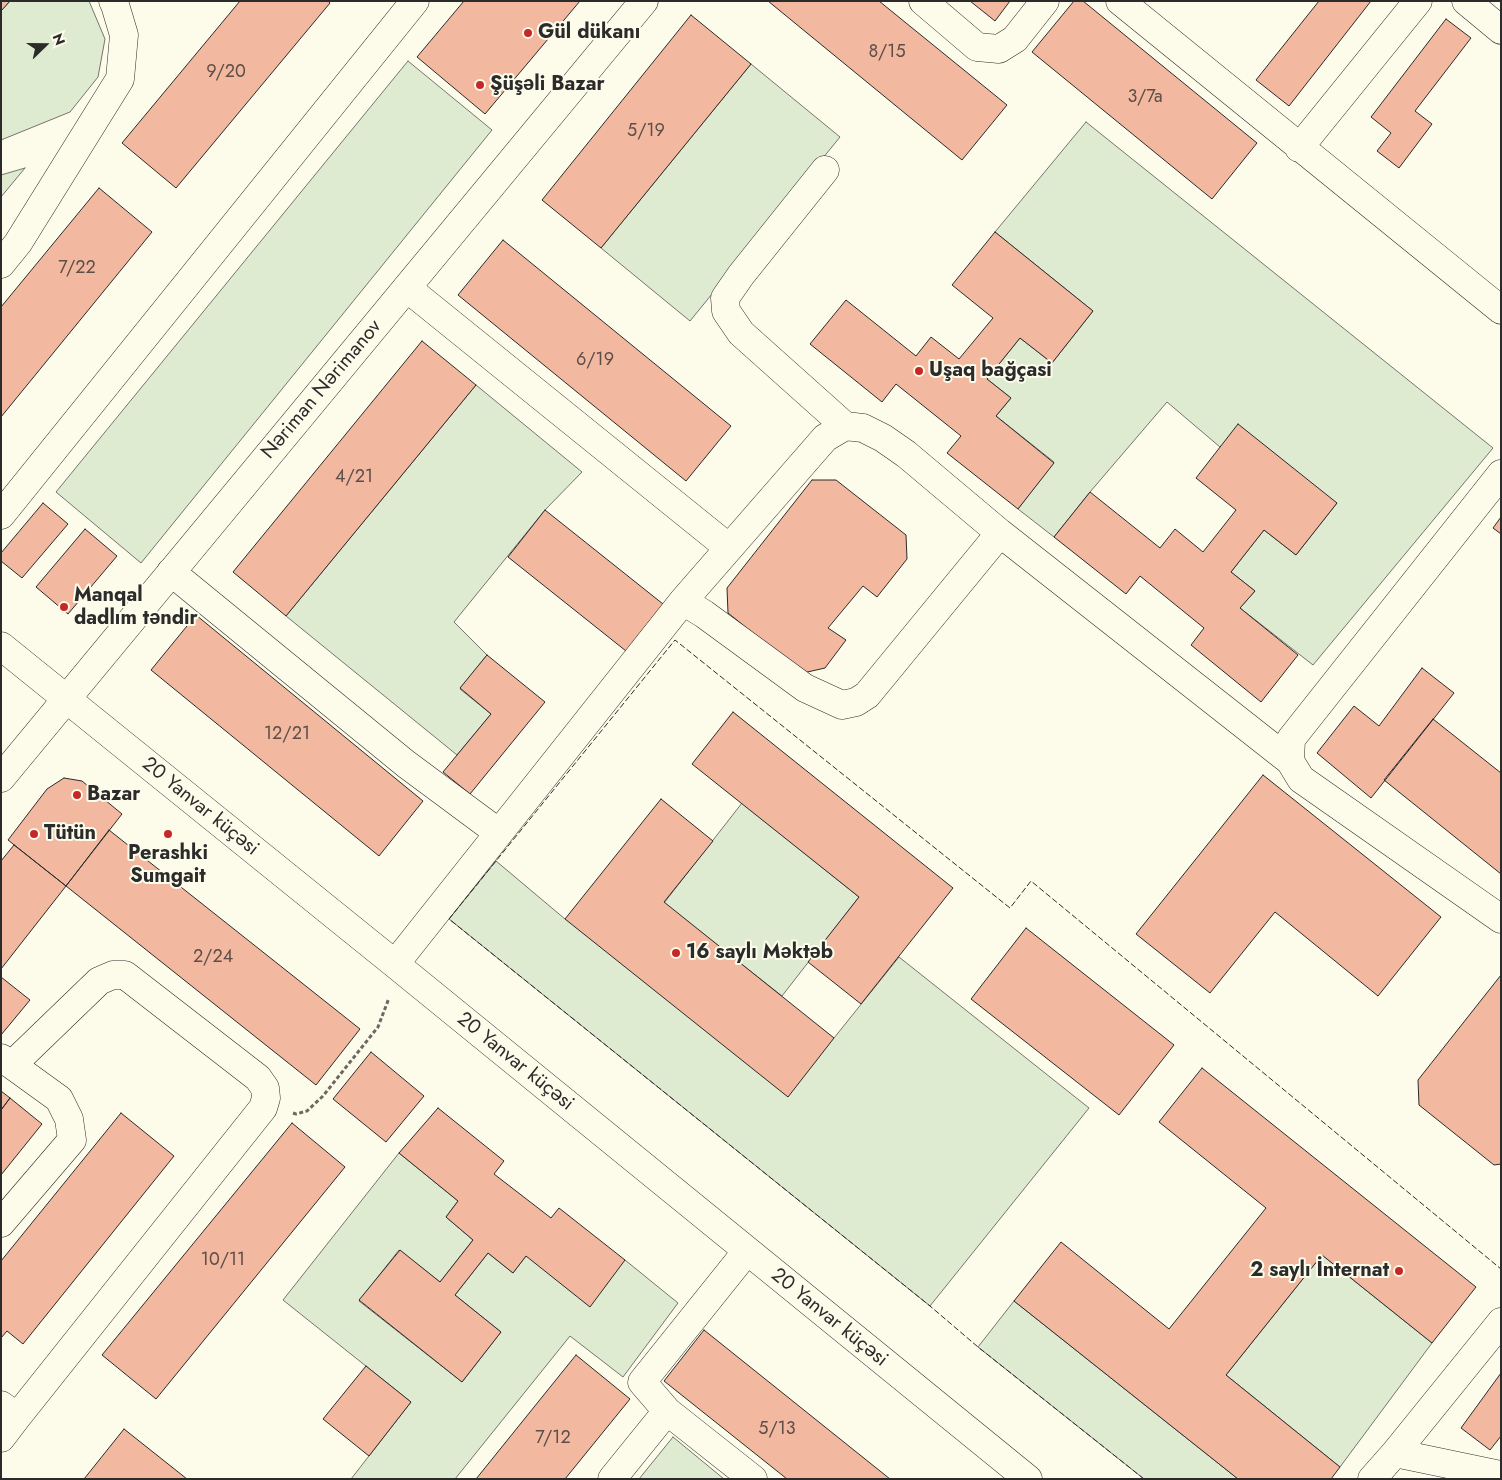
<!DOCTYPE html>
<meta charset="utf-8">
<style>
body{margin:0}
#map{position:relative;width:1502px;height:1480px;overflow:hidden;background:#fdfbea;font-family:Jost,sans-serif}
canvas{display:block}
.frame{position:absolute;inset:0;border:2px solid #2b2b2b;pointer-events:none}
.north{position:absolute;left:20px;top:20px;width:50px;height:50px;-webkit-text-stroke:4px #fdfbea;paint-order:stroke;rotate:68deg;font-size:14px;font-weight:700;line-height:20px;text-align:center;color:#2b2b2b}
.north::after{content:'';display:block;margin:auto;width:18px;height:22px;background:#2b2b2b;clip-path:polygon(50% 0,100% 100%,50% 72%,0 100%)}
</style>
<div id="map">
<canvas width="1502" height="1480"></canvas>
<div class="frame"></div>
<div class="north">N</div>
</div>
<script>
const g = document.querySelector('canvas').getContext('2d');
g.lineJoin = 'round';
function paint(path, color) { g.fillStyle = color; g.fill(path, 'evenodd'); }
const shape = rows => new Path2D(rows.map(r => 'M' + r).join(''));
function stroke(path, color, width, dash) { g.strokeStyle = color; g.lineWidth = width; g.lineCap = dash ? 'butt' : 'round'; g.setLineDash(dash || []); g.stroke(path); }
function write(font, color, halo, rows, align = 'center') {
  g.font = font + ' Jost,sans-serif'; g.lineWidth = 4; g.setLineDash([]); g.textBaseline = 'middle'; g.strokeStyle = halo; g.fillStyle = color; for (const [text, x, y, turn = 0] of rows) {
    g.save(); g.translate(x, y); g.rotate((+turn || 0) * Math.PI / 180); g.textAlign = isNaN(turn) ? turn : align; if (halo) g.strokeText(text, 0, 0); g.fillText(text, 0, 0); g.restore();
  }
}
const green = shape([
 [10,1,89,1,105,39,98,77,70,112,1,140,1,11,10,1],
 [408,61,492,130,141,563,56,492,408,61],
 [751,64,840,137,690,321,601,248,751,64],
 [1086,122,1493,448,1313,665,1240,608,1255,591,1231,572,1264,530,1296,555,1337,503,1220,447,1167,402,1090,492,1054,537,1018,509,1054,462,996,416,1011,398,987,379,1020,338,1052,363,1093,311,995,232,1086,122],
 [25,168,1,197,1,175,25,168],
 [476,385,582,472,545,510,454,622,487,655,460,689,491,714,457,755,286,616,476,385],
 [742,803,859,897,782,996,664,903,742,803],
 [496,861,565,919,834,1038,899,957,1089,1108,930,1306,449,919,496,861],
 [399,1153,458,1201,446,1217,473,1240,440,1282,399,1250,359,1301,462,1382,501,1332,455,1295,488,1253,513,1273,526,1256,625,1260,678,1303,623,1377,570,1336,455,1479,351,1479,411,1402,283,1300,399,1153],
 [1322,1255,1432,1343,1340,1467,1226,1375,1322,1255],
 [1014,1301,1238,1479,1144,1479,978,1347,1014,1301],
 [673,1437,724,1479,639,1479,673,1437]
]);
paint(green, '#deebd1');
stroke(green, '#74746e', 1);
const building = shape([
 [1,1,10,1,1,11,1,1],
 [240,1,328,1,330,3,176,188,122,143,240,1],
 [464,1,580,1,485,114,417,57,464,1],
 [768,1,879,1,1007,105,962,160,768,1],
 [970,1,1010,1,995,21,970,1],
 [1074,1,1083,1,1257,143,1212,199,1032,52,1074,1],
 [1319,1,1371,1,1289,106,1256,80,1319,1],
 [691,15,751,64,601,248,542,200,691,15],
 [1446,19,1471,38,1415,111,1432,124,1399,168,1377,151,1391,133,1371,117,1446,19],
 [99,188,152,232,1,417,1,307,99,188],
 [995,232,1093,311,1052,363,1020,338,987,379,1011,398,996,416,1054,463,1018,509,947,453,961,436,896,384,882,402,810,344,846,300,916,356,931,337,959,359,993,318,952,285,995,232],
 [503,240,731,426,686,481,458,295,503,240],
 [422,341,476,385,286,616,233,572,422,341],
 [1238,424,1337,503,1296,555,1264,530,1231,572,1255,591,1240,608,1298,655,1261,702,1191,645,1204,628,1140,576,1126,594,1054,537,1090,492,1160,548,1175,529,1203,552,1236,510,1196,478,1238,424],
 [812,480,836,480,906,535,907,559,877,597,863,586,828,628,846,640,825,668,803,673,728,613,727,588,812,480],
 [43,503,68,524,22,578,1,561,1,553,43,503],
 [545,510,663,604,626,651,508,557,545,510],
 [1501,517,1501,534,1493,528,1501,517],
 [85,529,117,556,68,614,36,587,85,529],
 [196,615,423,801,379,856,151,670,196,615],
 [487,655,545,702,470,794,443,772,491,714,460,688,487,655],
 [1422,668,1454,693,1371,798,1317,753,1354,706,1379,726,1422,668],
 [733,712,953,888,861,1004,808,962,859,897,692,764,733,712],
 [1433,719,1501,773,1501,874,1384,780,1433,719],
 [1263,775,1441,917,1378,996,1275,912,1210,993,1136,934,1263,775],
 [64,778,82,781,122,814,66,886,8,840,47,789,64,778],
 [661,799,713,841,664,902,834,1038,788,1097,565,919,661,799],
 [109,830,360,1029,316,1085,66,886,109,830],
 [14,845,66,886,1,969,1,861,14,845],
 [1026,928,1174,1045,1119,1115,971,999,1026,928],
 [1501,975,1501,1164,1494,1165,1419,1105,1418,1080,1501,975],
 [1,977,30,1000,1,1035,1,977],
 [371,1052,424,1096,386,1142,333,1099,371,1052],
 [1202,1068,1476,1287,1432,1343,1322,1255,1226,1375,1340,1467,1331,1479,1238,1479,1014,1301,1061,1242,1169,1329,1266,1208,1159,1122,1202,1068],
 [1,1091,10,1098,1,1110,1,1091],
 [10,1098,42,1124,1,1175,1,1110,10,1098],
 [438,1108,504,1161,494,1174,551,1218,559,1208,625,1260,590,1307,526,1256,513,1273,488,1253,455,1295,501,1332,462,1382,359,1300,400,1250,440,1282,473,1240,446,1217,458,1201,399,1153,438,1108],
 [121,1113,174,1156,23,1344,7,1331,1,1338,1,1261,121,1113],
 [292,1123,345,1167,156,1399,102,1355,292,1123],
 [704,1330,890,1479,787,1479,664,1381,704,1330],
 [576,1355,630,1399,565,1479,476,1479,576,1355],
 [366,1366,411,1402,369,1456,323,1419,366,1366],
 [1501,1373,1501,1436,1490,1450,1461,1428,1501,1373],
 [124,1429,187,1479,84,1479,124,1429]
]);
paint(building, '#f2b8a0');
stroke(building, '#2b2b2b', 1);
const minor = shape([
 [923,1,977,47,999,49,1015,39,1045,1],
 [1120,1,1501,310],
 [1466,1,1501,30],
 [1299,148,1418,1],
 [825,170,741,275,725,298,726,311,741,333,845,426],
 [1,264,18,243,120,79,124,35,115,5,113,1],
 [407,288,729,548],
 [1501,474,1291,739,1290,761,1301,779,1501,919],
 [171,572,406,764,499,833],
 [683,601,704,614,805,688,842,705,856,702,867,695,1000,533],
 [1,646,395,964,1028,1479],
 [395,964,683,601,825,438,845,426,863,428,883,438,906,454,1000,533,1290,761],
 [1,1058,12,1065,99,981,113,975,125,975,258,1078,265,1088,266,1098,263,1108,17,1417,1,1405],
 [1,1223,72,1140,69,1119,59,1099,12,1065],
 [667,1411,753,1479],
 [1,1438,17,1417],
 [1395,1453,1501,1475],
 [612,1479,667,1411,642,1382,747,1251],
 [1372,1479,1395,1453,1501,1322]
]);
const major = shape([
 [1,515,415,1],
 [1,778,644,1]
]);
stroke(minor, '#2b2b2b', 29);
stroke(major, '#2b2b2b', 29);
stroke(shape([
 [293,1113,296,1114,307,1111,323,1096,378,1027,389,998]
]), '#6a6964', 3, [4, 2.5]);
stroke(minor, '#fdfbea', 28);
stroke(major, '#fdfbea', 28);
stroke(shape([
 [1144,1479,978,1347,930,1306,449,919,675,640,1010,908,1031,881,1501,1269]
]), '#2b2b2b', 1, [6, 2.5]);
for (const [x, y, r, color] of [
 [528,33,5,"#c62828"],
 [480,85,5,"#c62828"],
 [919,371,5,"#c62828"],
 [64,607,5,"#c62828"],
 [77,795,5,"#c62828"],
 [34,834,5,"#c62828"],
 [168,834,5,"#c62828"],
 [676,953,5,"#c62828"],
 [1399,1271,5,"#c62828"]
]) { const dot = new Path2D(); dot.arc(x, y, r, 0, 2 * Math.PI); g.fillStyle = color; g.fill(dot); stroke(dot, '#fdfbea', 2); }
write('18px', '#5d4e48', null, [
 ["8/15",887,53],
 ["9/20",226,73],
 ["3/7a",1145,98],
 ["5/19",646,132],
 ["7/22",77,269],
 ["6/19",595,361],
 ["4/21",354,478],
 ["12/21",287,735],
 ["2/24",213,958],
 ["10/11",223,1261],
 ["5/13",777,1430],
 ["7/12",553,1439]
]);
write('bold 20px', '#2b2b2b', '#fdfbea', [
 ["Gül dükanı",538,33],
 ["Şüşəli Bazar",490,85],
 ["Uşaq bağçasi",929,371],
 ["Manqal",74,596],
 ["dadlım təndir",74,619],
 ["Bazar",87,795],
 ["Tütün",44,834],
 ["Perashki",168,854,"center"],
 ["Sumgait",168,877,"center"],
 ["16 saylı Məktəb",686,953],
 ["2 saylı İnternat",1389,1271,"right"]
], 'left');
write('20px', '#2b2b2b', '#fdfbea', [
 ["Nəriman Nərimanov",322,390,-50],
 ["20 Yanvar küçəsi",200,807,39],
 ["20 Yanvar küçəsi",515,1062,39],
 ["20 Yanvar küçəsi",829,1318,39]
]);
</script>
